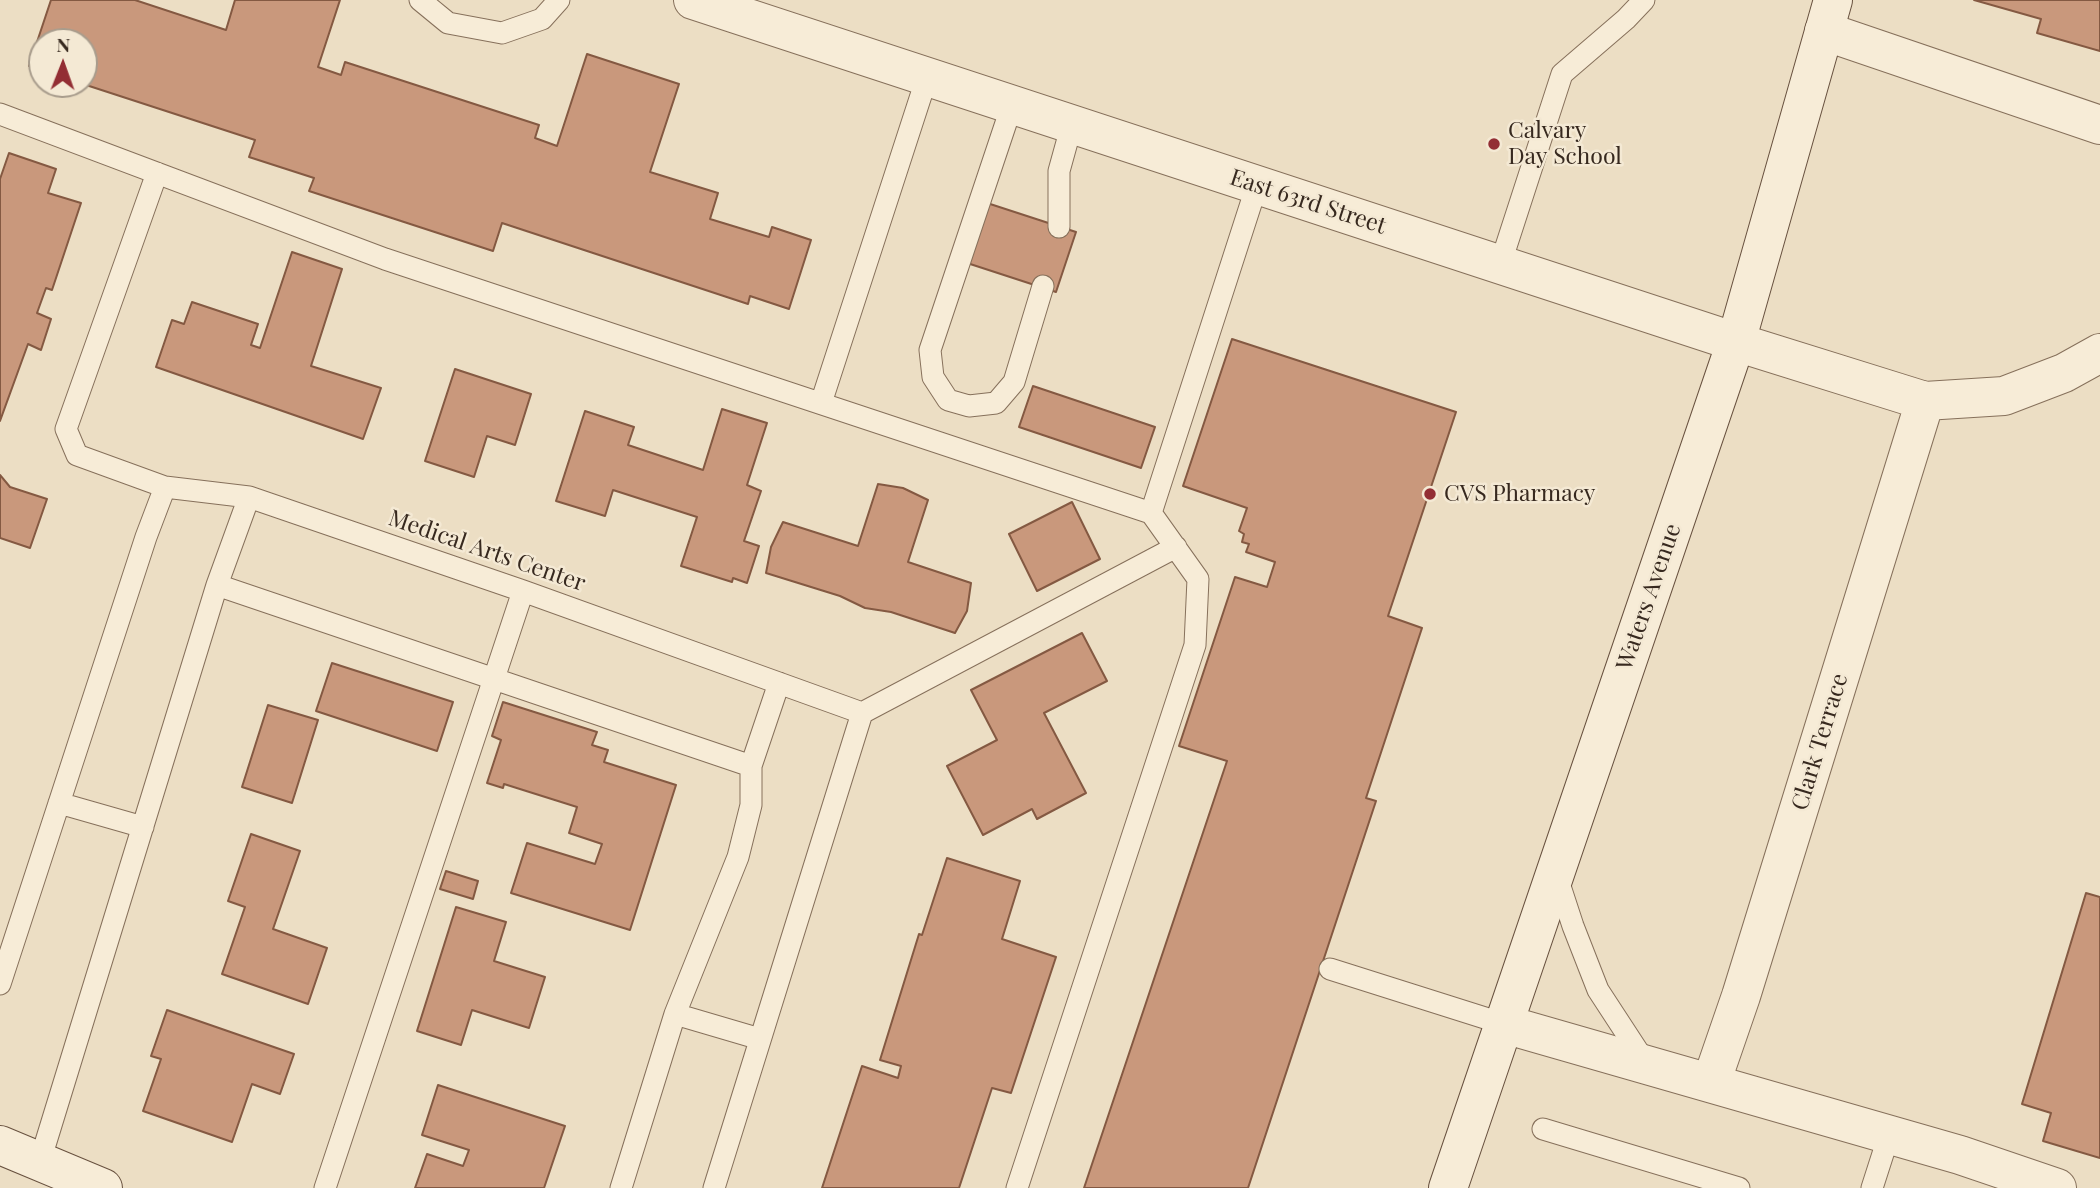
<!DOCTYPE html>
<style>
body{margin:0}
#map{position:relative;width:2100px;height:1188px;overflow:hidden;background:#ecdec4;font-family:"Playfair Display",serif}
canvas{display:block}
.north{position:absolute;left:28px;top:28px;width:70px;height:70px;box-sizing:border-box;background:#f4e9d4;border:2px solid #a89c8c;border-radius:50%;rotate:1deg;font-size:19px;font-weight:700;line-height:28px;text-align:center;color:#37291f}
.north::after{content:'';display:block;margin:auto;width:24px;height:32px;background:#932e34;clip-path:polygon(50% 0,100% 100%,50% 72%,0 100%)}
</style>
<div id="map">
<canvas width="2100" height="1188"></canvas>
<div class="north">N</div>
</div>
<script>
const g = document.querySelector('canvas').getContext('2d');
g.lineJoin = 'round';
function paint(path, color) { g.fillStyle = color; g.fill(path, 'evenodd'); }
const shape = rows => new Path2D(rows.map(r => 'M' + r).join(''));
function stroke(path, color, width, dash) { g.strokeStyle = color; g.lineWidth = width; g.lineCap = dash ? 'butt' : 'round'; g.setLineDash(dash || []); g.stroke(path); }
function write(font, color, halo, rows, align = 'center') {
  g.font = font + ' "Playfair Display",serif'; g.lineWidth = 5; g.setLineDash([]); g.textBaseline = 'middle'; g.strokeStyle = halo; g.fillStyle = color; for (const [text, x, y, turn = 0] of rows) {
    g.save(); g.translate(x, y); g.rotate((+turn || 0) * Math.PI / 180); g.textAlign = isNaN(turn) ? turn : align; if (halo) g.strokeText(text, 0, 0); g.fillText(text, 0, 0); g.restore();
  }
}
const building = shape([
 [51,0,135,0,226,30,235,0,340,0,318,67,341,75,345,62,539,125,535,138,557,146,587,54,679,84,650,172,718,193,710,219,769,237,772,227,811,240,789,309,750,296,748,304,502,223,493,251,309,191,314,178,249,157,255,140,83,84,84,42,42,42,42,70,29,66,51,0],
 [1974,0,2100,0,2100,51,2037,33,2041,19,1974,0],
 [9,153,56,169,48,193,81,203,52,290,46,288,37,313,51,319,41,350,28,344,0,421,0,179,9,153],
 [984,202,1076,232,1056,292,964,262,984,202],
 [292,252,342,269,311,366,381,388,363,439,156,367,172,320,184,324,192,302,258,324,251,345,260,348,292,252],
 [1232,339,1456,412,1388,616,1422,628,1366,798,1376,801,1248,1188,1084,1188,1227,761,1179,746,1235,577,1267,587,1275,562,1246,552,1249,544,1242,542,1244,534,1239,531,1247,508,1183,486,1232,339],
 [455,369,531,394,515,445,487,436,474,477,425,461,455,369],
 [1033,386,1155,427,1141,468,1019,427,1033,386],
 [722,409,767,423,747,485,761,491,744,541,759,546,747,583,733,578,732,582,681,566,697,517,613,490,605,516,556,501,585,411,634,427,628,445,703,470,722,409],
 [0,475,10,487,47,499,30,548,0,538,0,475],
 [878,484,903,488,928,500,908,562,971,583,967,611,955,633,891,612,865,608,840,596,766,573,771,547,783,522,858,546,878,484],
 [1072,502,1100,559,1037,591,1009,534,1072,502],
 [1082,633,1107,681,1044,713,1086,793,1037,819,1032,809,983,835,947,766,997,740,971,690,1082,633],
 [332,663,453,702,437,751,316,711,332,663],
 [503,702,597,732,592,745,608,750,604,762,676,785,630,930,511,893,527,843,595,864,602,844,569,833,577,807,504,784,503,788,487,783,501,740,492,736,503,702],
 [268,705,318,720,292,803,242,787,268,705],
 [251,834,300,851,273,929,327,948,308,1004,222,974,245,907,228,901,251,834],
 [947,858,1020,881,1002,939,1056,957,1011,1093,992,1088,959,1188,822,1188,862,1066,898,1078,901,1066,880,1060,919,934,922,935,947,858],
 [446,871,478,881,473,899,440,889,446,871],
 [2086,893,2100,897,2100,1158,2043,1141,2051,1113,2022,1104,2086,893],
 [456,907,506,922,494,961,545,977,529,1028,472,1010,461,1045,417,1031,456,907],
 [167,1010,294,1054,280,1094,252,1084,232,1142,143,1111,161,1059,151,1056,167,1010],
 [438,1085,565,1126,544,1188,415,1188,427,1154,463,1166,469,1150,422,1135,438,1085]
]);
paint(building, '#c9987c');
stroke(building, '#845942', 2);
const lane = shape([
 [420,0,448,23,502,33,542,19,559,0],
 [1012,105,930,350,933,377,948,400,969,406,996,403,1014,382,1043,286],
 [0,114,385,259,1151,513,1198,579,1195,645,1017,1188],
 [157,173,66,429,77,455,165,487],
 [1059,227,1059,171,1072,124],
 [1500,265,1562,74,1626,19,1644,0],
 [821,403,927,77],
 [1151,513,1257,185],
 [217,585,751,766],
 [59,803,143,827],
 [1557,877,1573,926,1598,990,1645,1062],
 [1330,969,1504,1024],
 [0,984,146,537,165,487,249,497,523,591,862,713,1176,547],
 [675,1014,760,1039],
 [1543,1129,1739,1188],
 [40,1161,217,585,249,497],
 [325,1188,523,591],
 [621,1188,675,1014,738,857,751,805,751,766,779,683],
 [714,1188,862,713],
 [1872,1188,1889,1135]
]);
const street = shape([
 [693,0,1736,342,1925,401,2004,396,2064,373,2100,353],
 [1824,31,2100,125],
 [1504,1024,1960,1155,2057,1188],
 [1711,1083,1741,996,1925,401]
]);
const secondary = shape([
 [0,1145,103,1188],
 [1448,1188,1736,342,1833,0]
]);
stroke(lane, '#86705b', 23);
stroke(street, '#86705b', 40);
stroke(secondary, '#68513f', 40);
stroke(lane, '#f7ecd7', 21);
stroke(street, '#f7ecd7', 38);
stroke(secondary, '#f7ecd7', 38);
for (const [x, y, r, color] of [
 [1494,144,7,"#932e34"],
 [1430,494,7,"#932e34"]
]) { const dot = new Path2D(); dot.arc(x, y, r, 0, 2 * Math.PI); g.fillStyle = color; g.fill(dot); stroke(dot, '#f4e9d4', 2.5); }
write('23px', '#37291f', '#f4e9d4', [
 ["Calvary",1508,131],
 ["Day School",1508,157],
 ["CVS Pharmacy",1444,494]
], 'left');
write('23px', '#37291f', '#f4e9d4', [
 ["East 63rd Street",1308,202,18],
 ["Medical Arts Center",487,551,19],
 ["Waters Avenue",1649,597,-71],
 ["Clark Terrace",1820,742,-73]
]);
</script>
